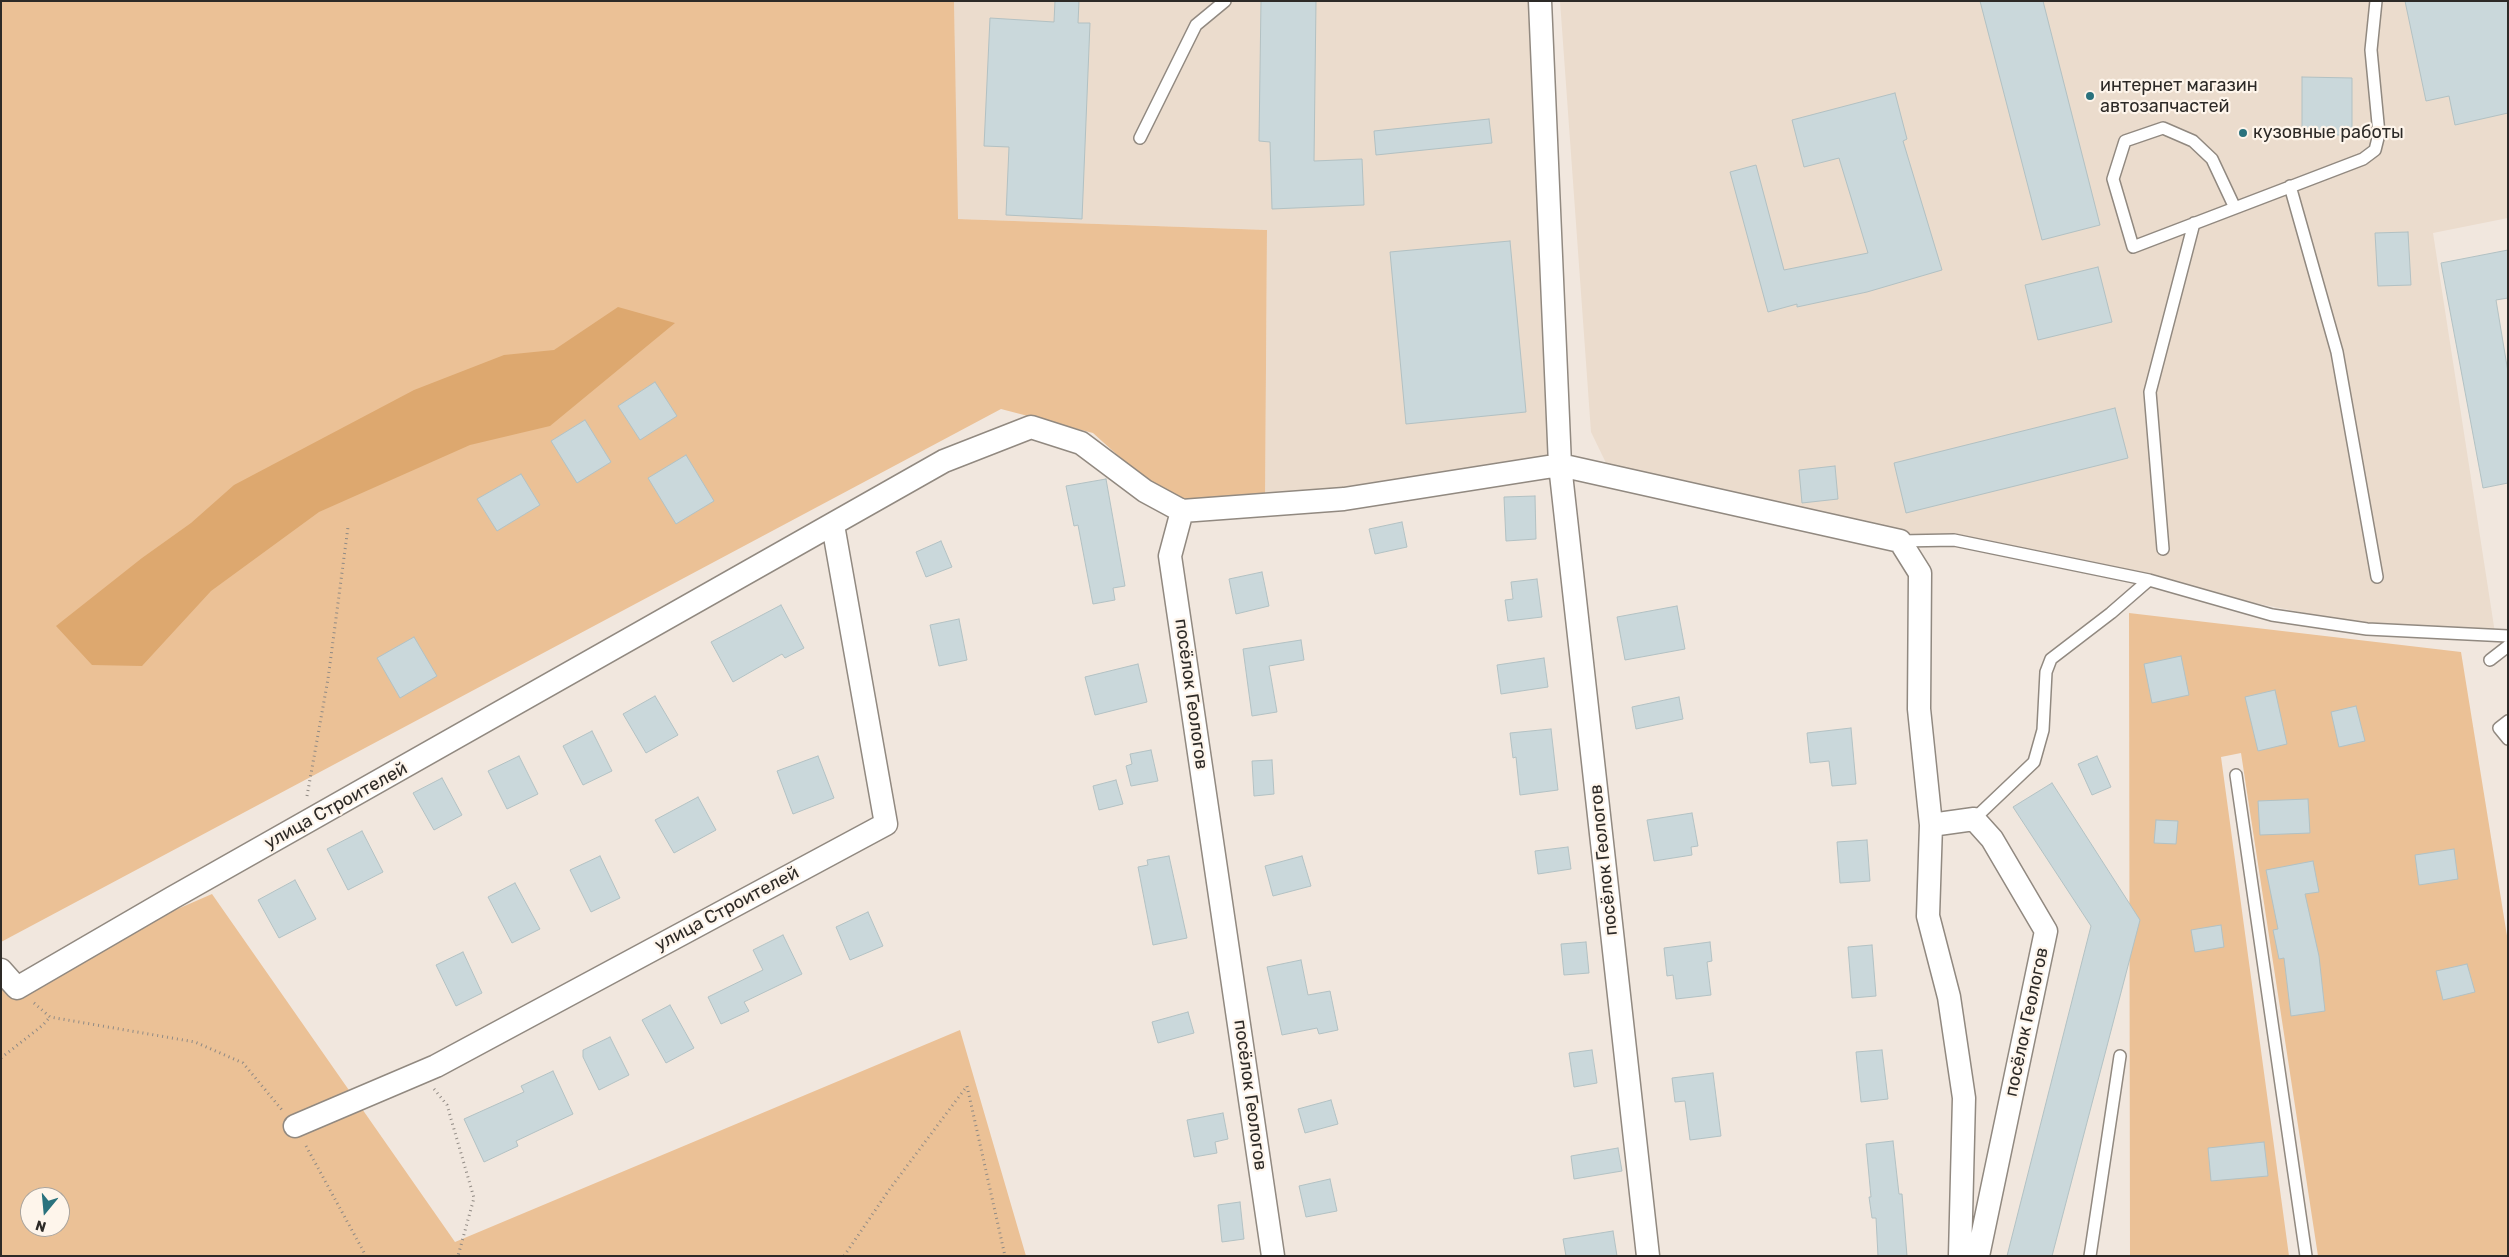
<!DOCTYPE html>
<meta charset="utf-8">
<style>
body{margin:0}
#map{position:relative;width:2509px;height:1257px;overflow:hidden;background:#f1e7de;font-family:Rubik,sans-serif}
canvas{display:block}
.frame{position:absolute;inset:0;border:2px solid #2d2a27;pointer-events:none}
.north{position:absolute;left:20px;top:1187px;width:50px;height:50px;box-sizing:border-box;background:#fef5eb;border:1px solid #aaa49d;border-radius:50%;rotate:197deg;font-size:14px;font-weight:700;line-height:20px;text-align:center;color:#2d2a27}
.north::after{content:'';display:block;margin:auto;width:18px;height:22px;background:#2a727d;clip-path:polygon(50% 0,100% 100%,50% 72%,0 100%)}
</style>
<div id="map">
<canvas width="2509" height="1257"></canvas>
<div class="frame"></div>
<div class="north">N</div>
</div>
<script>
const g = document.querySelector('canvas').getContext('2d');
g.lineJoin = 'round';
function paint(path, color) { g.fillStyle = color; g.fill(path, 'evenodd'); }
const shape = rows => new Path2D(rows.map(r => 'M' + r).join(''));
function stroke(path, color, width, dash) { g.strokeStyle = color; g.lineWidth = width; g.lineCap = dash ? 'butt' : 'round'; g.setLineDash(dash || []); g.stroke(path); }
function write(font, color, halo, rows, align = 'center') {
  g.font = font + ' Rubik,sans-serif'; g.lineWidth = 4.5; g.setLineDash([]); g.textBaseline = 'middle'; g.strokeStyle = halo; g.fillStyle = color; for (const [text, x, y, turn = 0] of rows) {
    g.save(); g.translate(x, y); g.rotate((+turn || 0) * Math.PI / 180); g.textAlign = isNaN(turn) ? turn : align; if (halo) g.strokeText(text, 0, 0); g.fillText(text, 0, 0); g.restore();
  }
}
paint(shape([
 [954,1,1542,1,1555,471,1265,504,1267,230,957,219],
 [1560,1,2508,1,2508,218,2433,233,2495,633,2374,627,1902,532,1606,463,1591,432]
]), '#ebdccd');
paint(shape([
 [1,1,954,1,958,219,1267,230,1265,504,1166,499,1093,433,1001,409,1,942],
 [2129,613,2461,652,2508,942,2508,1256,2318,1256,2241,753,2221,757,2289,1256,2130,1256],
 [212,894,455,1242,960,1030,1026,1256,1,1256,1,986],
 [30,1197,60,1197,60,1227,30,1227]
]), '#ebc196');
paint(shape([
 [618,307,675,323,550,426,470,445,319,512,211,591,142,666,92,665,56,626,142,558,191,523,234,485,414,390,504,355,554,350]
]), '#dda86f');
const building = shape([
 [1055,1,1079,1,1078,23,1090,23,1082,219,1006,215,1009,147,984,146,990,18,1054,22,1055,1],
 [1261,1,1316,1,1314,161,1362,159,1364,205,1272,209,1270,142,1259,141,1261,1],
 [1980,1,2043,1,2100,225,2042,240,1980,1],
 [2405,1,2508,1,2508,113,2455,125,2449,96,2426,101,2405,1],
 [2302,77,2352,78,2352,135,2302,135,2302,77],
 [1895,93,1907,139,1903,141,1942,270,1867,292,1797,307,1797,304,1768,312,1730,172,1756,165,1784,270,1868,253,1839,158,1804,167,1792,120,1895,93],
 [1489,119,1492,143,1376,155,1374,131,1489,119],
 [2408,232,2411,285,2378,286,2375,233,2408,232],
 [1510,241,1526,412,1406,424,1390,252,1510,241],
 [2508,250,2508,298,2496,300,2508,372,2508,483,2483,488,2441,263,2508,250],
 [2098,267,2112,322,2038,340,2025,285,2098,267],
 [655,382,677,416,640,440,618,406,655,382],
 [2115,408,2128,458,1906,513,1894,463,2115,408],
 [585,420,611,462,577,483,551,441,585,420],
 [686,455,714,501,676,524,648,478,686,455],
 [1835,466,1838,499,1802,503,1799,470,1835,466],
 [521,474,540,505,497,531,477,499,521,474],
 [1106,479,1125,586,1113,588,1115,600,1093,604,1078,525,1074,526,1066,486,1106,479],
 [1535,496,1536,539,1506,541,1504,497,1535,496],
 [1402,522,1407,547,1375,554,1369,529,1402,522],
 [941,541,952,567,926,577,916,552,941,541],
 [1262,572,1269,606,1236,614,1229,579,1262,572],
 [1537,579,1542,617,1508,621,1505,600,1513,599,1511,582,1537,579],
 [781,605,804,648,785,658,782,654,733,682,711,642,781,605],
 [1677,606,1685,649,1625,660,1617,617,1677,606],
 [959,619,967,660,939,666,930,625,959,619],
 [414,637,437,676,400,698,377,658,414,637],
 [1301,640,1304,660,1269,666,1277,712,1252,716,1243,649,1301,640],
 [2181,656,2189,695,2152,703,2144,664,2181,656],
 [1544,658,1548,687,1501,694,1497,665,1544,658],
 [1138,664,1147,702,1095,715,1085,677,1138,664],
 [2275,690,2287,744,2258,751,2245,697,2275,690],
 [655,696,678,735,646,753,623,714,655,696],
 [1679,697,1683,719,1636,729,1632,707,1679,697],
 [2356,706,2365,741,2339,747,2331,712,2356,706],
 [1851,728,1856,784,1832,786,1829,761,1810,763,1807,733,1851,728],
 [1551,729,1558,790,1520,795,1516,757,1513,758,1510,733,1551,729],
 [592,731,612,771,583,785,563,746,592,731],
 [1151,750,1158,781,1131,786,1126,766,1132,764,1130,754,1151,750],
 [519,756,538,794,507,809,488,771,519,756],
 [818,756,834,798,793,814,777,771,818,756],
 [2097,756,2111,787,2092,795,2078,764,2097,756],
 [1272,760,1274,794,1254,796,1252,761,1272,760],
 [442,778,462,815,434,830,413,793,442,778],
 [1116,780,1123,804,1099,810,1093,786,1116,780],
 [2052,783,2140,920,2052,1256,2007,1256,2091,926,2013,807,2052,783],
 [698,797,716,830,674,853,655,820,698,797],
 [2308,799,2310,833,2260,835,2258,801,2308,799],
 [1692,813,1698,846,1691,847,1692,855,1654,861,1647,820,1692,813],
 [2156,820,2178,821,2176,844,2154,843,2156,820],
 [362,831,383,872,348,890,327,849,362,831],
 [1867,840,1870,881,1840,883,1837,842,1867,840],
 [1568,847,1571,869,1538,874,1535,851,1568,847],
 [2454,849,2458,879,2419,885,2415,855,2454,849],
 [600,856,620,898,591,912,570,870,600,856],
 [1169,856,1187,938,1153,945,1138,867,1148,865,1147,860,1169,856],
 [1302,856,1311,886,1273,896,1265,866,1302,856],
 [2313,861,2319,892,2305,894,2319,956,2325,1011,2291,1016,2284,958,2279,959,2273,930,2278,929,2266,870,2313,861],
 [295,880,316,919,279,938,258,900,295,880],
 [515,883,540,929,512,943,488,897,515,883],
 [868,912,883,946,850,960,836,927,868,912],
 [2221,925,2224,947,2195,952,2191,930,2221,925],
 [783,935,802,974,744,1002,749,1011,721,1024,708,997,763,970,753,950,783,935],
 [1586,942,1589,973,1564,975,1561,944,1586,942],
 [1710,942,1712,961,1707,962,1711,995,1676,999,1673,975,1667,976,1664,948,1710,942],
 [1872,945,1876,996,1852,998,1848,947,1872,945],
 [463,952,482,993,456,1006,436,965,463,952],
 [1301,960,1308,995,1330,991,1338,1030,1319,1034,1317,1028,1282,1035,1267,967,1301,960],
 [2467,964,2475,992,2443,1000,2436,971,2467,964],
 [670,1005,694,1048,666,1063,642,1020,670,1005],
 [1188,1012,1194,1033,1158,1043,1152,1022,1188,1012],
 [610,1037,629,1075,599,1090,583,1057,583,1050,610,1037],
 [1592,1050,1597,1083,1574,1087,1569,1053,1592,1050],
 [1882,1050,1888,1099,1861,1102,1856,1052,1882,1050],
 [553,1071,573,1114,516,1141,518,1146,484,1162,464,1119,524,1092,521,1086,553,1071],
 [1713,1073,1721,1136,1690,1140,1685,1101,1675,1102,1672,1078,1713,1073],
 [1331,1100,1338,1124,1305,1133,1298,1109,1331,1100],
 [1223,1113,1228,1139,1215,1142,1217,1153,1194,1157,1187,1120,1223,1113],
 [1893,1141,1899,1194,1902,1194,1907,1256,1878,1256,1876,1218,1872,1218,1869,1197,1871,1197,1866,1144,1893,1141],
 [2264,1142,2268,1176,2211,1181,2208,1148,2264,1142],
 [1618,1148,1622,1171,1574,1179,1571,1156,1618,1148],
 [1330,1179,1337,1211,1306,1217,1299,1186,1330,1179],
 [1240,1202,1244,1239,1222,1242,1218,1205,1240,1202],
 [1613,1231,1617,1256,1566,1256,1563,1239,1613,1231]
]);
paint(building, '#cad8db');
stroke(building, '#b2c1c3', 1);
const lane = shape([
 [1140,138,1196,25,1225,1],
 [2290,186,2337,352,2377,577],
 [2235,208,2212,159,2193,141,2163,128,2125,141,2113,179,2133,247,2363,159,2375,150,2379,134,2371,50,2376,1],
 [1900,541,1954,540,2149,580],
 [2163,549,2150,392,2194,223],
 [2490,660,2508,646],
 [2508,721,2499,728,2508,739],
 [2236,775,2306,1256],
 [1974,819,2034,762,2043,730,2046,672,2051,659,2111,613,2149,580,2272,615,2367,629,2508,636],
 [2090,1256,2120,1056]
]);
const street = shape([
 [1540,1,1560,465,1648,1256],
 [1931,825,1974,819,1992,839,2046,931,1978,1256],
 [1,970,17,988,172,898,944,461,1031,427,1081,443,1145,491,1182,511],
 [295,1126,436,1066,886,824,833,525],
 [1273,1256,1170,556,1182,511,1344,499,1560,465,1900,541,1920,573,1919,709,1931,825,1928,916,1949,997,1964,1098,1960,1256]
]);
stroke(lane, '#918980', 14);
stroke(street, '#918980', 25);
stroke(shape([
 [307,796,328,679,348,527],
 [34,1003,50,1017,195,1042,243,1063,282,1110],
 [1,1058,43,1025,50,1017],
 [434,1089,447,1105,474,1198,458,1256],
 [306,1146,366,1256],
 [844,1256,889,1190,967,1086,1005,1256]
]), '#908a84', 3, [1, 4]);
stroke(lane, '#fff', 11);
stroke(street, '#fff', 22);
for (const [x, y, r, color] of [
 [2090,96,5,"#2a727d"],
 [2243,133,5,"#2a727d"]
]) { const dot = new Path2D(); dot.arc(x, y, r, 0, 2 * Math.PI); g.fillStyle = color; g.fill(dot); stroke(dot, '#fef5eb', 2); }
write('18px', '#2d2a27', '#fef5eb', [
 ["интернет магазин",2100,86],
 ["автозапчастей",2100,107],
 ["кузовные работы",2253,133]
], 'left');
write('18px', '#2d2a27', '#fef5eb', [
 ["посёлок Геологов",1191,694,82],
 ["улица Строителей",336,806,-29],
 ["посёлок Геологов",1604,860,-96],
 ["улица Строителей",727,909,-28],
 ["посёлок Геологов",2027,1022,-78],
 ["посёлок Геологов",1250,1095,82]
]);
</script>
